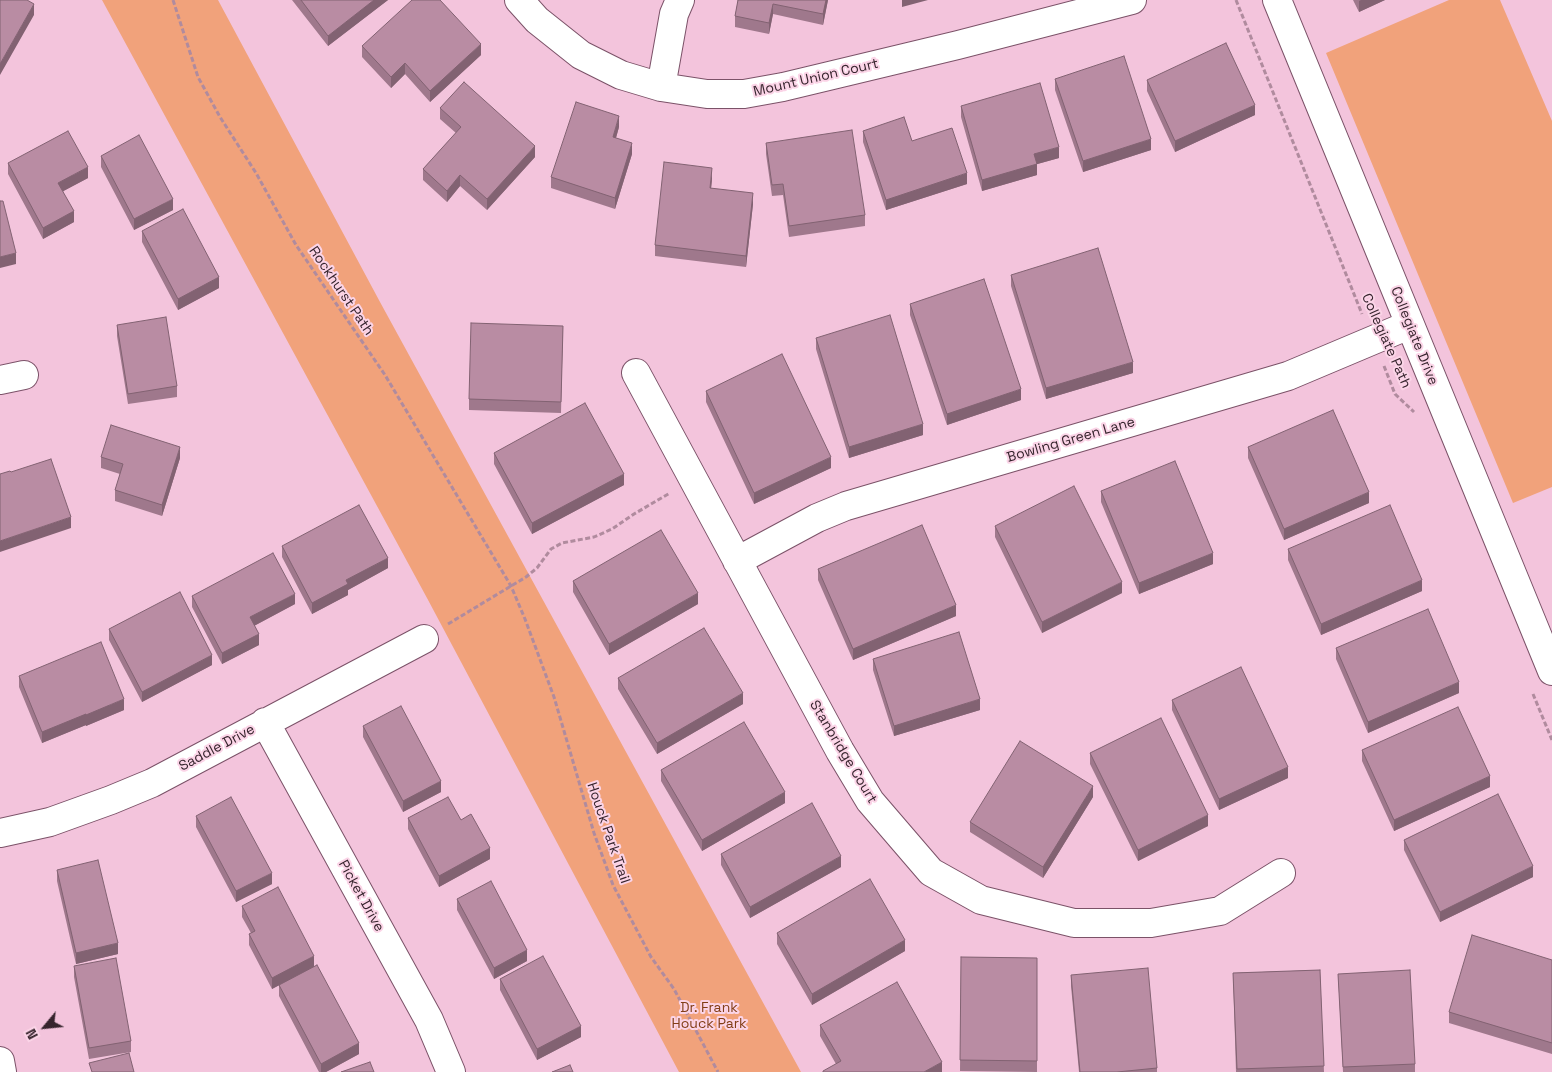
<!DOCTYPE html>
<style>
body{margin:0}
#map{position:relative;width:1552px;height:1072px;overflow:hidden;background:#f3c4dc;font-family:"Space Grotesk",sans-serif}
canvas{display:block}
.north{position:absolute;left:20px;top:1002px;width:50px;height:50px;-webkit-text-stroke:4px #fbd4e7;paint-order:stroke;rotate:242deg;font-size:14px;font-weight:700;line-height:20px;text-align:center;color:#36242d}
.north::after{content:'';display:block;margin:auto;width:18px;height:22px;background:#36242d;clip-path:polygon(50% 0,100% 100%,50% 72%,0 100%)}
</style>
<div id="map">
<canvas width="1552" height="1072"></canvas>
<div class="north">N</div>
</div>
<script>
const g = document.querySelector('canvas').getContext('2d');
g.lineJoin = 'round';
function paint(path, color) { g.fillStyle = color; g.fill(path, 'evenodd'); }
const shape = rows => new Path2D(rows.map(r => 'M' + r).join(''));
function stroke(path, color, width, dash) { g.strokeStyle = color; g.lineWidth = width; g.lineCap = dash ? 'butt' : 'round'; g.setLineDash(dash || []); g.stroke(path); }
function write(font, color, halo, rows, align = 'center') {
  g.font = font + ' "Space Grotesk",sans-serif'; g.lineWidth = 4; g.setLineDash([]); g.textBaseline = 'middle'; g.strokeStyle = halo; g.fillStyle = color; for (const [text, x, y, turn = 0] of rows) {
    g.save(); g.translate(x, y); g.rotate((+turn || 0) * Math.PI / 180); g.textAlign = isNaN(turn) ? turn : align; if (halo) g.strokeText(text, 0, 0); g.fillText(text, 0, 0); g.restore();
  }
}
paint(shape([
 [102,0,218,0,380,302,801,1072,679,1072,427,598],
 [1449,0,1500,0,1552,121,1552,487,1513,503,1326,53]
]), '#f1a27b');
const street = shape([
 [519,0,537,20,581,55,621,75,661,87,707,94,744,94,783,87,958,45,1132,0],
 [1277,0,1552,671],
 [661,87,674,14,680,0],
 [636,373,840,751,870,801,931,872,981,900,1074,923,1151,923,1220,911,1281,873],
 [0,380,24,375],
 [737,561,817,518,846,506,1288,376,1409,325],
 [265,722,429,1020,451,1072],
 [0,833,50,822,111,800,152,783,424,639]
]);
const secondary = shape([
 [0,1061,2,1072]
]);
stroke(street, '#7b5268', 30);
stroke(secondary, '#7b5268', 30);
stroke(shape([
 [173,0,198,77,220,117,256,173,296,245,385,375,511,586,525,619,554,697,594,833,613,885,651,957,674,989,718,1072],
 [1236,0,1362,314],
 [1384,366,1395,394,1414,412],
 [448,624,526,577,537,568,551,549,562,543,594,537,612,529,634,514,670,493],
 [1533,694,1552,740]
]), '#b08b9e', 3, [5, 2.5]);
stroke(street, '#fff', 28);
stroke(secondary, '#fff', 28);
paint(shape([
 [292,0,388,0,328,46],
 [738,0,828,0,823,25,773,14,769,34,735,27,735,16],
 [1353,0,1385,0,1359,12],
 [362,46,481,55,430,102,405,74,391,88,362,57],
 [1055,79,1151,150,1083,172,1055,90],
 [1147,80,1255,115,1175,152,1147,91],
 [961,106,1059,158,1037,164,1037,175,982,191,961,117],
 [440,108,535,157,487,210,460,186,447,202,423,180,423,169,456,133,440,119],
 [619,127,616,138,632,154,615,209,551,188,551,177],
 [863,131,912,141,967,184,886,210,863,142],
 [766,143,865,215,865,226,789,237,783,195,772,196,766,154],
 [101,156,173,210,134,230,101,167],
 [8,163,88,178,63,191,74,222,43,239,8,174],
 [712,179,711,188,753,204,746,267,655,256,655,245],
 [142,231,219,288,178,310,142,242],
 [1011,275,1133,373,1046,399,1011,286],
 [910,304,1021,400,947,425,910,315],
 [117,325,177,386,177,397,128,404,117,336],
 [563,326,561,413,469,410,469,399],
 [816,338,923,435,849,458,816,349],
 [706,391,831,468,754,504,706,402],
 [1248,447,1369,503,1284,540,1248,458],
 [494,453,624,485,532,534,494,464],
 [101,457,180,458,162,516,115,501,115,490,120,474,101,468],
 [1101,491,1213,564,1139,594,1101,502],
 [995,526,1122,593,1042,633,995,537],
 [282,546,388,568,348,590,348,595,312,614,282,557],
 [1288,549,1422,591,1321,635,1288,560],
 [818,569,956,616,853,660,818,580],
 [573,581,698,604,609,655,573,592],
 [192,596,295,604,254,626,259,645,222,664,192,607],
 [109,629,212,665,142,702,109,640],
 [1336,648,1459,693,1368,733,1336,659],
 [873,659,980,710,894,736,873,670],
 [19,676,124,710,86,726,86,725,42,743,19,687],
 [618,678,743,704,657,754,618,689],
 [1172,700,1288,778,1219,810,1172,710],
 [363,726,441,792,403,812,363,737],
 [1362,750,1490,787,1394,831,1362,761],
 [1090,753,1208,826,1138,861,1090,764],
 [661,770,785,803,702,851,661,781],
 [1093,797,1043,878,970,832,970,822],
 [196,816,272,884,236,902,196,827],
 [408,818,461,820,490,859,439,887,408,829],
 [1404,840,1533,877,1440,922,1404,850],
 [721,854,841,867,750,918,721,865],
 [57,870,118,954,76,964,57,881],
 [457,899,527,961,494,979,457,910],
 [242,906,314,966,359,1054,326,1072,319,1072,279,996,279,985,272,989,249,945,249,934,251,933,242,917],
 [777,933,905,951,812,1005,777,944],
 [961,957,1037,958,1037,1072,960,1071],
 [1552,960,1552,1054,1449,1023,1449,1012],
 [74,966,131,1041,131,1052,89,1059,74,977],
 [1320,970,1324,1072,1236,1072,1233,973],
 [1338,974,1415,1064,1415,1072,1343,1072],
 [1071,975,1157,1068,1157,1072,1079,1072,1071,986],
 [500,979,581,1037,537,1060,500,990],
 [820,1025,942,1072,836,1064,820,1036]
]), '#9f788c');
paint(shape([
 [374,0,388,0,328,46,328,36],
 [826,0,828,0,823,25,823,14],
 [902,0,928,0,902,7],
 [1361,0,1385,0,1359,12,1359,1],
 [34,4,34,15,0,75,0,64],
 [773,4,773,14,769,34,769,23],
 [481,44,481,55,430,102,430,91],
 [405,63,405,74,391,88,391,77],
 [1255,105,1255,115,1175,152,1175,141],
 [619,116,619,127,613,148,613,137],
 [1151,139,1151,150,1083,172,1083,161],
 [632,143,632,154,615,209,615,198],
 [535,146,535,157,487,210,487,199],
 [1059,147,1059,158,1034,165,1034,154],
 [1037,164,1037,175,982,191,982,180],
 [88,167,88,178,58,194,58,183],
 [712,168,712,179,710,199,710,188],
 [967,173,967,184,886,210,886,200],
 [460,175,460,186,447,202,447,191],
 [753,193,753,204,746,267,746,256],
 [173,199,173,210,134,230,134,219],
 [74,211,74,222,43,239,43,228],
 [16,253,16,264,0,268,0,257],
 [219,277,219,288,178,310,178,299],
 [1133,362,1133,373,1046,399,1046,388],
 [1021,389,1021,400,947,425,947,414],
 [923,424,923,435,849,458,849,447],
 [180,447,180,458,162,516,162,505],
 [831,457,831,468,754,504,754,493],
 [624,474,624,485,532,534,532,523],
 [1369,492,1369,503,1284,540,1284,529],
 [71,517,71,528,0,552,0,541],
 [1213,553,1213,564,1139,594,1139,583],
 [388,558,388,568,348,590,348,595,312,614,312,603,346,580],
 [1422,580,1422,591,1321,635,1321,624],
 [1122,582,1122,593,1042,633,1042,622],
 [698,593,698,604,609,655,609,644],
 [295,594,295,604,250,628,250,617],
 [956,605,956,616,853,660,853,649],
 [259,634,259,645,222,664,222,653],
 [212,655,212,665,142,702,142,692],
 [1459,682,1459,693,1368,733,1368,722],
 [743,693,743,704,657,754,657,743],
 [124,699,124,710,86,726,86,715],
 [980,699,980,710,894,736,894,726],
 [86,714,86,725,42,743,42,732],
 [1288,767,1288,778,1219,810,1219,799],
 [1490,776,1490,787,1394,831,1394,820],
 [441,781,441,792,403,812,403,801],
 [1093,786,1093,797,1043,878,1043,867],
 [785,792,785,803,702,851,702,840],
 [1208,815,1208,826,1138,861,1138,850],
 [490,848,490,859,439,887,439,876],
 [841,856,841,867,750,918,750,907],
 [1533,866,1533,877,1440,922,1440,912],
 [272,873,272,884,236,902,236,891],
 [905,940,905,951,812,1005,812,994],
 [118,943,118,954,76,964,76,953],
 [527,950,527,961,494,979,494,968],
 [314,956,314,967,272,989,272,978],
 [581,1026,581,1037,537,1060,537,1049],
 [359,1043,359,1054,326,1072,321,1072,321,1064],
 [942,1062,942,1072,924,1072]
]), '#826272');
const building = shape([
 [0,0,27,0,34,4,0,64,0,0],
 [301,0,374,0,328,36,301,0],
 [412,0,440,0,481,44,430,91,405,63,391,77,362,46,412,0],
 [738,0,826,0,823,14,773,4,769,23,735,16,738,0],
 [1226,43,1255,105,1175,141,1147,80,1226,43],
 [1124,56,1151,139,1083,161,1055,79,1124,56],
 [464,82,535,146,487,199,460,175,447,191,423,169,461,127,440,108,464,82],
 [1040,83,1059,147,1034,154,1037,164,982,180,961,106,1040,83],
 [576,102,619,116,613,137,632,143,615,198,551,177,576,102],
 [904,117,912,141,952,128,967,173,886,200,863,131,904,117],
 [852,130,865,215,789,226,783,184,772,185,766,143,852,130],
 [68,131,88,167,58,183,74,211,43,228,8,163,68,131],
 [139,135,173,199,134,219,101,156,139,135],
 [664,162,712,168,710,188,753,193,746,256,655,245,664,162],
 [0,201,3,201,16,253,0,257,0,201],
 [183,209,219,277,178,299,142,231,183,209],
 [1098,248,1133,362,1046,388,1011,275,1098,248],
 [984,279,1021,389,947,414,910,304,984,279],
 [890,315,923,424,849,447,816,338,890,315],
 [166,317,177,386,128,394,117,325,166,317],
 [471,323,563,326,561,402,469,399,471,323],
 [782,354,831,457,754,493,706,391,782,354],
 [585,403,624,474,532,523,494,453,585,403],
 [1333,410,1369,492,1284,529,1248,447,1333,410],
 [111,425,180,447,162,505,115,490,123,464,101,457,111,425],
 [51,459,71,517,0,541,0,474,10,471,11,472,51,459],
 [1175,461,1213,553,1139,583,1101,491,1175,461],
 [1074,486,1122,582,1042,622,995,526,1074,486],
 [359,505,388,558,346,580,348,584,312,603,282,546,359,505],
 [1390,505,1422,580,1321,624,1288,549,1390,505],
 [922,525,956,605,853,649,818,569,922,525],
 [661,530,698,593,609,644,573,581,661,530],
 [273,553,295,594,250,617,259,634,222,653,192,596,273,553],
 [180,592,212,655,142,692,109,629,180,592],
 [1428,609,1459,682,1368,722,1336,648,1428,609],
 [704,628,743,693,657,743,618,678,704,628],
 [959,632,980,699,894,726,873,659,959,632],
 [101,642,124,699,86,715,86,714,42,732,19,676,101,642],
 [1241,667,1288,767,1219,799,1172,700,1241,667],
 [401,706,441,781,403,801,363,726,401,706],
 [1458,707,1490,776,1394,820,1362,750,1458,707],
 [1161,718,1208,815,1138,850,1090,753,1161,718],
 [744,722,785,792,702,840,661,770,744,722],
 [1020,741,1093,786,1043,867,970,822,1020,741],
 [1498,794,1533,866,1440,912,1404,840,1498,794],
 [231,797,272,873,236,891,196,816,231,797],
 [448,797,461,820,471,814,490,848,439,876,408,818,448,797],
 [812,803,841,856,750,907,721,854,812,803],
 [98,860,118,943,76,953,57,870,98,860],
 [870,879,905,940,812,994,777,933,870,879],
 [491,881,527,950,494,968,457,899,491,881],
 [278,887,314,956,272,978,249,934,255,931,242,906,278,887],
 [1472,935,1552,960,1552,1043,1449,1012,1472,935],
 [543,956,581,1026,537,1049,500,979,543,956],
 [961,957,1037,958,1037,1061,960,1060,961,957],
 [116,958,131,1041,89,1048,74,966,116,958],
 [317,965,359,1043,321,1064,279,985,317,965],
 [1148,968,1157,1068,1117,1072,1080,1072,1071,975,1148,968],
 [1320,970,1324,1066,1237,1069,1233,973,1320,970],
 [1410,970,1415,1064,1343,1067,1338,974,1410,970],
 [897,982,942,1062,924,1072,823,1072,823,1071,841,1061,820,1025,897,982],
 [129,1053,134,1072,92,1072,89,1063,129,1053],
 [370,1062,374,1072,341,1072,370,1062],
 [570,1065,573,1072,552,1072,570,1065]
]);
paint(building, '#b98ca3');
stroke(building, '#826272', 1);
write('14px', '#36242d', '#fbd4e7', [
 ["Mount Union Court",816,78,-13],
 ["Rockhurst Path",341,291,56],
 ["Collegiate Drive",1414,336,68],
 ["Collegiate Path",1386,341,66],
 ["Bowling Green Lane",1071,440,-16],
 ["Saddle Drive",217,748,-28],
 ["Stanbridge Court",843,752,59],
 ["Houck Park Trail",608,833,71],
 ["Picket Drive",361,896,61]
]);
write('14px', '#823d16', '#fbd4e7', [
 ["Dr. Frank",709,1008],
 ["Houck Park",709,1024]
]);
</script>
